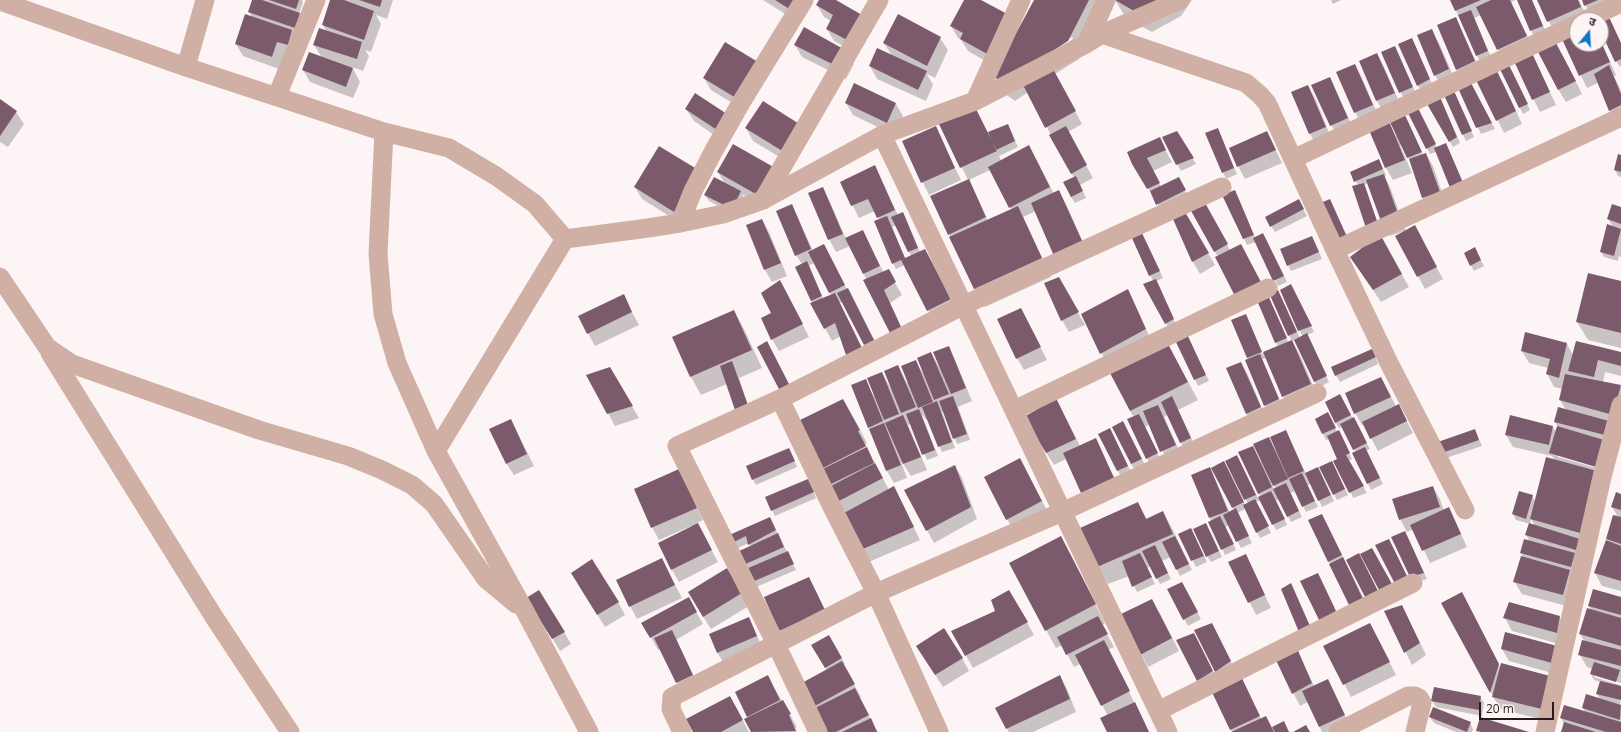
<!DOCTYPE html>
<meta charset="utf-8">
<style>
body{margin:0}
#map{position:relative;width:1621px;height:732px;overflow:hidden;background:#fdf4f5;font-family:"Open Sans","Noto Sans Devanagari",sans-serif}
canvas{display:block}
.north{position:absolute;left:1569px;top:12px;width:40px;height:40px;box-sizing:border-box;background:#fdf4f5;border:1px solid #a89d9e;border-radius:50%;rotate:18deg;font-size:11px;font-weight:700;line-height:16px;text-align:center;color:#281a1b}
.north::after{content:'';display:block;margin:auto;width:14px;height:18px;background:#0977c1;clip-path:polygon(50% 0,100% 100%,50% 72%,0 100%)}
.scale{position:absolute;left:1479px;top:702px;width:75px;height:18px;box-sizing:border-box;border:2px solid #281a1b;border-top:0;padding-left:5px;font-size:12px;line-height:14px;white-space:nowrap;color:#281a1b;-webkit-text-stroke:3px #fdf4f5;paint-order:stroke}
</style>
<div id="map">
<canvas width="1621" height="732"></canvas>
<div class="north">उ</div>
<div class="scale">20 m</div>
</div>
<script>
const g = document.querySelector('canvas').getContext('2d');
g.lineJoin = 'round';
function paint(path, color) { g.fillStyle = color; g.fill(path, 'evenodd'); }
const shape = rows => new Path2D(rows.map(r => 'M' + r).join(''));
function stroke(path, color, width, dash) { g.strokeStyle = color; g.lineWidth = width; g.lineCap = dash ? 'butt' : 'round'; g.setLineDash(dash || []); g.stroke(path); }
paint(shape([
 [253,0,302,0,303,2,299,14,306,26,295,57,284,54,279,69,243,56,236,44,252,17,249,12],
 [331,0,393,0,387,19,376,15,381,24,371,52,365,50,369,56,363,71,352,67,360,82,353,98,310,82,303,70,322,58,314,45,327,32,323,25],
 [763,0,811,0,798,22],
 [820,0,834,0,854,52,834,41,827,29,831,21,824,17,817,5],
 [964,0,979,0,1010,17,1018,31,1035,0,1108,0,1079,59,1055,74,1082,124,1068,132,1093,178,1080,185,1086,198,1075,203,1071,197,1064,183,1074,178,1028,92,1015,101,1005,94,994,76,996,67,968,51,961,40,958,38,951,26,965,1],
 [1072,37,1073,39,1013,78,1013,76],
 [1115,0,1192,0,1181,16,1152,32,1126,18],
 [1331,0,1341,0,1333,4],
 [1451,0,1516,0,1511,2,1533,48,1505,62,1481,15,1474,18,1491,57,1480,62],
 [1518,0,1532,0,1546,32,1534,37],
 [1538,0,1579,0,1588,20,1555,34],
 [1583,0,1606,0,1592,18],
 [1455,18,1482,74,1464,81,1457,69],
 [1601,29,1621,43,1621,66,1620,67,1616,61],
 [1431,30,1439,43,1456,82,1442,88,1435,75],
 [940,38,948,50,935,78,927,74,933,85,926,101,877,79,870,66,892,56,884,43],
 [1412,39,1433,86,1421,91,1418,85],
 [1564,40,1577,44,1601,44,1601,42,1616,75,1614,76,1621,91,1621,121,1617,123,1610,111,1598,83,1587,88],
 [795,45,847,52,854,64,846,79,802,57],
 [1382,53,1398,53,1416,94,1404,99],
 [1377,55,1384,67,1401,106,1384,113,1377,101,1360,62],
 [1563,56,1582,94,1566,102,1558,89],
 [1515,62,1538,67,1556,105,1540,112],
 [1355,65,1362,78,1379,117,1362,125,1355,112],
 [1500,68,1511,71,1530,110,1523,114],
 [765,75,744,110,711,90,704,78],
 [1329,78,1355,131,1338,138,1312,86],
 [1478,80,1503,83,1522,124,1504,133],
 [1308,86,1315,98,1332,140,1317,146,1310,134],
 [1460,89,1474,90,1495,129,1481,134],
 [1454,92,1474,137,1466,141,1446,96],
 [696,95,724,142,694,121,686,109],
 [0,101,16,112,24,124,8,147,0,142],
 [763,102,791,164,753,141,746,128],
 [846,103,896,104,903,116,894,135,853,115],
 [1428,104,1443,105,1460,143,1453,147],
 [974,106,988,133,1007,125,1011,131,1018,147,999,156,1001,161,1036,159,1054,194,1059,192,1066,204,1089,256,1036,211,1023,217,1051,277,985,307,974,289,949,234,968,180,940,122],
 [990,170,1012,210,988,221,969,180],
 [1421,116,1437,148,1446,144,1467,192,1436,152,1430,154,1427,148],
 [1388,122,1396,136,1408,122,1423,155,1426,154,1433,166,1446,204,1430,210,1423,198,1412,165,1402,145,1400,145,1412,173,1393,180,1386,168,1370,131],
 [935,127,961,180,929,195,903,142],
 [1177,132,1196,164,1181,171,1163,138],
 [1267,132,1282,163,1245,179,1238,166],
 [1207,134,1221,136,1237,174,1226,179],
 [1159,138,1172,162,1153,171,1161,187,1182,185,1188,197,1161,210,1133,163],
 [1621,156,1621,177,1618,176,1615,170],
 [874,167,898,215,903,213,906,219,920,252,925,250,932,262,957,312,935,323,905,265,896,269,893,263,880,220,875,211,859,218,841,182],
 [896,225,911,256,905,259,892,227],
 [1382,167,1386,175,1384,176,1390,187,1406,231,1421,239,1443,279,1425,289,1396,236,1405,232,1404,231,1390,236,1382,223,1368,183,1364,185,1380,230,1352,173],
 [718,172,784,182,768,209,742,194,744,198,735,215,709,201,705,195,725,184],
 [706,184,682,224,642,199,635,187],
 [822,188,829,200,846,239,862,231,884,273,888,271,902,295,890,303,908,342,867,280,850,246,836,252,829,239],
 [1223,195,1238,197,1255,238,1266,240,1287,282,1278,286,1256,242,1247,245],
 [1298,200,1307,216,1275,232,1266,217],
 [1204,203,1230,250,1267,294,1288,342,1292,341,1289,335,1278,291,1300,338,1303,337,1299,330,1294,292,1314,332,1307,335,1329,382,1318,388,1295,340,1292,341,1299,353,1318,397,1290,408,1283,396,1266,358,1262,359,1285,412,1272,418,1265,405,1248,358,1246,315,1262,354,1278,347,1259,302,1218,257,1191,210],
 [791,205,798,218,813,251,830,258,881,353,872,357,843,302,840,303,868,361,841,336,832,341,825,328,811,300,802,264,796,255],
 [814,263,831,295,823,299,808,266],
 [1621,208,1621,258,1619,255,1618,261,1604,257,1601,251,1613,227,1608,219],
 [1185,213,1215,265,1200,274,1193,262,1174,220],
 [762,220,769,232,787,276,772,282,765,270,747,226],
 [1380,236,1409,287,1381,302,1351,257],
 [1132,237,1144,239,1163,278,1156,281,1176,325,1169,329,1145,284,1153,281],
 [1315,243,1322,259,1291,271,1288,265],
 [1478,255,1484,266,1474,271,1471,265],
 [1059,278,1085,325,1069,332,1062,320],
 [1621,282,1621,348,1588,340,1577,322],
 [787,294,809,337,779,351,772,339,772,313],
 [623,296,639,325,595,346,579,317],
 [1134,303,1152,342,1108,366,1083,315],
 [1021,309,1047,360,1024,370,1017,358],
 [734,311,744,329,762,368,739,378,751,414,727,384,701,395,691,377,673,337],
 [1526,333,1567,344,1573,355,1621,353,1621,376,1605,372,1603,382,1621,387,1621,424,1579,556,1575,555,1582,567,1570,607,1522,594,1514,581,1524,558,1521,553,1530,542,1526,535,1530,524,1516,520,1513,514,1532,496,1535,501,1555,461,1552,456,1513,447,1506,435,1553,427,1556,432,1558,427,1555,422,1566,410,1560,400,1563,389,1554,387,1547,374,1548,368,1529,363,1522,351],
 [1558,455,1601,467,1600,469,1558,457],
 [1531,519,1535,526,1530,524],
 [1176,341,1190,342,1209,381,1198,386],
 [1168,345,1198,400,1178,410,1194,444,1184,449,1168,415,1164,417,1182,457,1168,463,1150,424,1145,427,1160,459,1150,464,1147,458,1134,417,1130,411],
 [948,347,955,360,972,401,958,407,970,440,957,444,944,411,942,412,955,448,942,452,928,419,926,420,923,415,922,416,938,456,927,460,911,424,908,425,927,470,911,476,902,462,901,462,907,478,894,483,887,471,869,427,865,381,874,396,882,373,890,387,898,366,907,383,915,361,923,373,924,373,931,353,940,368],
 [1375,356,1378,364,1340,382,1332,368],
 [1241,363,1248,375,1267,420,1254,425,1246,413],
 [609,368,639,418,615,426,588,376],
 [1381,378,1396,406,1405,418,1413,433,1378,451,1364,425,1362,425,1355,413],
 [1056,399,1080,446,1095,439,1121,491,1066,459,1054,465,1032,430],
 [1343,401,1370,449,1366,451,1383,484,1371,490,1354,454,1356,453,1342,427,1339,428,1336,423],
 [850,412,867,443,865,444,889,490,894,487,920,540,864,564,815,455],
 [1316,419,1331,419,1337,432,1342,437,1352,459,1348,461,1367,493,1353,498,1329,439,1326,440],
 [511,420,534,466,514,475,506,463],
 [1126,428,1145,465,1135,470,1131,464],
 [1475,430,1482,446,1440,460,1437,454],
 [1286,431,1306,474,1321,474,1334,501,1322,507,1311,484,1307,485,1318,507,1306,512,1296,491,1290,493,1302,517,1291,522,1279,499,1276,501,1287,525,1276,530,1261,500,1256,502,1271,533,1260,538,1245,509,1237,513,1252,543,1241,548,1229,525,1225,527,1236,550,1225,555,1193,476,1209,468,1216,481,1230,513,1234,510,1212,468,1227,468,1245,505,1248,504,1226,461,1240,462,1258,498,1261,497,1258,493,1253,447,1261,462,1263,461,1268,438,1276,451],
 [1272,482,1276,489,1274,489,1271,483],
 [1099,434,1113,435,1131,472,1121,477],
 [792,455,797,467,756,485,753,479],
 [1020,460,1049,514,1014,531,1007,519],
 [955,466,962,478,977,519,934,543,905,490],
 [1335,468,1348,495,1337,500,1334,494],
 [686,483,703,520,697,523,718,562,679,582,672,570,692,527,691,526,659,540,652,527],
 [811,486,816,498,775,516,772,510],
 [1433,487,1440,499,1444,511,1448,509,1455,521,1467,547,1430,563,1414,529,1407,532,1400,519],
 [1621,495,1621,591,1602,586,1595,573,1609,542,1607,539,1618,517,1612,507],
 [1138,504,1147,519,1163,512,1173,530,1192,570,1180,576,1171,557,1162,561,1171,579,1160,584,1151,566,1147,568,1155,584,1137,592,1129,576,1108,584,1098,566],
 [1321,515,1328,527,1370,611,1350,605,1309,521],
 [773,524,796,570,756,587,742,565,751,547,749,543,738,548,732,542],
 [1209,530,1222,557,1211,562,1207,556],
 [1180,534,1194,535,1207,562,1196,567],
 [1408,538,1427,579,1415,582],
 [1071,556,1105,623,1102,625,1114,647,1108,650,1149,732,1108,732,1108,716,1080,664,1074,667,1062,645,1056,648,1046,630],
 [1246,556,1271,608,1256,615,1230,562],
 [662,560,682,598,637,619,617,581],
 [727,570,749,606,711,629,696,605],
 [809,578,831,623,787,643,780,630],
 [1181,583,1201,619,1188,626,1168,590],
 [579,585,618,602,625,615,605,627],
 [1009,591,1034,635,973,668,953,632,996,611],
 [688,598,703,624,676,640,699,687,684,695,660,649,658,650,643,623],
 [1621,598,1621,683,1594,675,1594,677,1620,685,1621,732,1562,732,1564,724,1561,718,1585,712,1583,708,1600,699,1597,694,1600,682,1594,680,1591,674,1592,669,1587,667,1580,655,1585,642,1580,634,1592,611,1589,606],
 [1442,603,1469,606,1501,669,1553,678,1552,722,1500,709],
 [1402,606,1426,655,1412,665,1386,612],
 [535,610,564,632,571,644,560,651],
 [1159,612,1179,651,1148,667,1122,615],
 [1559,617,1566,630,1563,645,1512,631,1505,618],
 [749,618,763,649,725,665,717,652],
 [1212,624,1237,674,1245,686,1261,719,1272,728,1283,723,1289,732,1232,732,1211,689,1197,681,1194,634,1219,683,1215,671],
 [1370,624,1396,675,1351,697,1325,646],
 [828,637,845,664,843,665,861,697,859,698,878,732,826,732,802,684,827,670,813,646],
 [1556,647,1559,675,1509,661,1502,649],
 [1296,648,1314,686,1327,680,1351,728,1342,732,1322,732,1308,702,1300,706,1275,657],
 [924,658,962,658,969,671,943,687],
 [1060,676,1067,689,1076,712,1033,732,1009,732,996,709],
 [775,689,797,727,795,728,797,732,752,732,746,720,749,718,736,692],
 [730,697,749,732,695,732],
 [1480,697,1484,703,1482,716,1436,707,1432,701],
 [1430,717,1470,723,1473,729,1472,732,1456,732,1434,723]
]), '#0003');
paint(shape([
 [252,0,262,0,300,13,295,28,248,12],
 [269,0,299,0,296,9],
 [330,0,344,0,374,11,364,40,322,25],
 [359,0,382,0,380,7],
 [775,0,798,0,791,10],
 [819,0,836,0,862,15,847,40,826,29,833,15,816,5],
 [964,0,981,0,1011,16,989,55,960,39,963,33,950,26],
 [1034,0,1089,0,1068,41,1004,83,993,76],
 [1115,0,1167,0,1141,15],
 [1450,0,1481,0,1455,11],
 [1491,0,1510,0,1527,36,1497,50,1476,7],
 [1517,0,1532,0,1543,26,1530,31],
 [1537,0,1578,0,1581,7,1547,22],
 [1582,0,1598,0,1584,6],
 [1471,10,1488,51,1476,56,1458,15],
 [245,14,292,30,288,45,277,42,272,57,235,44],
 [898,14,941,37,927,66,883,43],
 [1456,17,1475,61,1456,70,1437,25],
 [1609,17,1621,43,1621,59,1615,62,1601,32,1601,21],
 [804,27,847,51,838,67,794,45],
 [319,28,362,42,357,59,313,45],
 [1432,29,1449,69,1434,76,1417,35],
 [1577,32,1577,44,1602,44,1610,62,1579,76,1562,39],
 [1412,38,1430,79,1417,86,1398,44],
 [725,42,758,62,736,98,703,78],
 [1556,43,1576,81,1558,90,1538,52],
 [1395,46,1413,87,1399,93,1381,52],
 [877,48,927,71,918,90,869,66],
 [309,52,353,68,346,87,302,70],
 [1377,53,1395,93,1376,101,1359,61],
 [1532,53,1550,92,1532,100,1514,61],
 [1508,63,1528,104,1519,108,1499,67],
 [1355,64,1373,105,1354,113,1336,72],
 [1609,65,1621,94,1621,105,1609,111,1594,74],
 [1052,67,1076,111,1045,128,1020,79],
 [1496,69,1516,111,1496,121,1476,80],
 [1330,77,1348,118,1330,126,1311,85],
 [854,83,896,103,887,123,845,103],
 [1471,83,1492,123,1476,128,1458,88],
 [1308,85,1326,127,1309,134,1291,92],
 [1454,91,1472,131,1462,135,1444,95],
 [695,93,727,114,717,130,685,109],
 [1440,97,1457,137,1449,142,1427,104],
 [0,99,17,111,0,136],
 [763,101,801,125,784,152,745,128],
 [974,105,997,151,960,168,938,122],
 [1418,108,1436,144,1426,149,1408,113],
 [1405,115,1422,152,1407,158,1390,122],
 [1389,121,1405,160,1385,168,1369,130],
 [1008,124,1015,141,996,150,988,132],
 [936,126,955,168,921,183,902,141],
 [1066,126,1087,165,1071,174,1049,135],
 [1218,128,1234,168,1222,173,1205,133],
 [1177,131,1194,158,1176,165,1162,137],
 [1267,131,1276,150,1237,167,1229,148],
 [1160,137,1166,150,1147,158,1160,183,1147,189,1132,164,1127,152],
 [1446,143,1464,185,1451,190,1434,148],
 [733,144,777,169,761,197,717,172],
 [1029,145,1050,187,1009,208,988,167],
 [659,146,700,171,674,212,634,187],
 [1426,153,1440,192,1422,198,1409,159],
 [1618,154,1621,155,1621,172,1614,170],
 [1379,159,1383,169,1354,182,1350,172],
 [875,165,895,210,877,218,868,199,851,206,840,182],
 [1384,174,1399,217,1382,224,1366,180],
 [1076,176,1083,191,1071,197,1063,182],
 [714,177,741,191,732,209,704,195],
 [1179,177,1186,190,1156,205,1150,191],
 [969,179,986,217,948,235,930,196],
 [1364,183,1378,224,1366,228,1352,186],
 [823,187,843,234,828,240,808,193],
 [1059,190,1083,243,1054,256,1031,203],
 [1235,190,1254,235,1243,239,1222,195],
 [1299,199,1304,209,1270,227,1265,217],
 [1330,199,1348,239,1336,244,1318,204],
 [1204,201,1228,244,1214,252,1190,209],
 [792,204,811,249,795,256,776,211],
 [1612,204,1621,207,1621,224,1607,219],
 [1018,206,1042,258,974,289,949,237],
 [903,212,918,248,908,252,891,217],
 [1185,212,1209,253,1192,262,1173,219],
 [887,216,905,258,925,249,951,299,927,311,901,260,892,264,874,221],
 [762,219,781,263,764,270,746,225],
 [1607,224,1621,229,1614,256,1600,252],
 [1415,225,1437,267,1417,277,1395,236],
 [863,230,880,266,863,274,845,238],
 [1141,231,1160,271,1149,276,1131,236],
 [1263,233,1284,276,1273,281,1253,238],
 [1380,234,1402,274,1373,290,1350,257],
 [1312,236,1319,252,1287,266,1280,249],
 [824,244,845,285,829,293,808,252],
 [1241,244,1262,284,1236,298,1215,257],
 [1475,247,1481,260,1470,266,1464,253],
 [807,261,822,296,811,301,795,267],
 [889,269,896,282,884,290,902,329,891,335,863,280],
 [1588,273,1621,281,1621,333,1576,322],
 [1059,277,1079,312,1061,321,1044,283],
 [1156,279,1174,319,1165,324,1143,284],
 [780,280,803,324,771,340,761,318,771,313,761,293],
 [1291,284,1312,326,1298,331,1280,290],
 [848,288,874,340,864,345,837,293],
 [1128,289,1146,329,1100,354,1081,314],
 [1278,290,1297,332,1288,336,1269,293],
 [835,293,862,348,846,355,835,323,824,329,810,303],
 [1267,293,1287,338,1275,343,1256,298],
 [624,294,632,312,587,334,578,316],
 [1021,308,1041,347,1016,359,997,319],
 [734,310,752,350,690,377,672,337],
 [1246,314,1262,352,1247,358,1231,320],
 [1525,332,1567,343,1559,378,1546,374,1550,359,1521,351],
 [1307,333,1327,376,1314,382,1294,340],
 [1187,334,1206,375,1194,380,1175,340],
 [1292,340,1311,384,1282,397,1263,352],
 [767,341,791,388,781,393,757,347],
 [1576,341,1621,352,1621,366,1598,360,1594,377,1568,371],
 [1168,344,1188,382,1130,411,1110,373],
 [949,346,966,388,951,394,933,352],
 [1372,349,1376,357,1335,376,1331,367],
 [931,352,949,394,934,400,917,358],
 [1260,354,1279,399,1264,406,1245,360],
 [916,360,933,402,918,408,901,366],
 [732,361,749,408,736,413,720,366],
 [1241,362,1261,407,1246,414,1226,368],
 [898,365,916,407,901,413,884,371],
 [610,367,633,406,607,414,586,375],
 [882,372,899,414,884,420,867,378],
 [1565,374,1621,385,1613,415,1559,400],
 [1381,377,1391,397,1354,414,1345,393],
 [866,379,883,421,868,428,851,385],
 [1340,394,1351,415,1335,423,1325,402],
 [953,396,967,434,953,439,939,401],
 [1172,396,1191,438,1180,443,1161,402],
 [1056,398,1076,439,1046,453,1024,417],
 [843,399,860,430,858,431,866,446,821,469,798,421],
 [937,401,952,442,938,447,922,407],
 [1399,404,1407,421,1370,439,1362,422],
 [1158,405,1176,445,1160,452,1143,411],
 [1558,407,1609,421,1605,435,1554,422],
 [919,409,935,450,922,455,906,414],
 [1328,412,1336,428,1322,434,1315,419],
 [1139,414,1158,453,1146,459,1127,419],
 [903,415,921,457,903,464,885,423],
 [1510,415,1553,426,1549,445,1505,435],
 [1354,417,1367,443,1353,450,1340,424],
 [511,419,527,454,506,464,489,429],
 [1123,421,1142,459,1131,464,1112,427],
 [884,423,901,465,886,471,869,429],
 [1557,426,1604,440,1596,467,1549,453],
 [1110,428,1128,466,1117,471,1098,434],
 [1475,429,1479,440,1436,455,1432,444],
 [1286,430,1304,471,1288,478,1270,437],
 [1339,430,1350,453,1346,455,1364,486,1349,493,1333,461,1337,459,1327,436],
 [1269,437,1288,479,1273,486,1253,444],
 [1096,438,1114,478,1081,493,1063,453],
 [1253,446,1272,487,1258,494,1238,452],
 [867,447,874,463,829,485,821,470],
 [1365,447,1380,478,1367,484,1352,453],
 [789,448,795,461,752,480,746,466],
 [1237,455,1256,495,1244,500,1225,461],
 [1546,457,1597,471,1580,533,1530,519],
 [1020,458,1042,501,1006,520,984,477],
 [1224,461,1244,502,1232,508,1211,468],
 [1332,461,1345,489,1333,495,1319,467],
 [875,463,883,478,837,502,829,487],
 [955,465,971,507,926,531,904,490],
 [1210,467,1228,511,1209,518,1191,475],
 [1318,467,1331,495,1318,501,1305,473],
 [679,469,697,508,651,528,634,489],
 [1302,473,1315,501,1302,507,1289,479],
 [808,479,814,492,771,511,765,497],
 [1286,483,1299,511,1287,517,1273,489],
 [894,486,914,527,856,552,842,514],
 [1433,486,1440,507,1399,520,1392,499],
 [1271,491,1285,519,1272,525,1258,497],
 [1519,491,1533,495,1526,519,1512,514],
 [1616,492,1621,494,1621,510,1611,507],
 [1255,499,1269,526,1256,533,1243,505],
 [1138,502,1146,519,1163,511,1173,534,1097,567,1080,528],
 [1449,507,1461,534,1422,551,1410,525],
 [1236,508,1249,536,1236,542,1223,515],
 [1322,514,1342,555,1328,562,1308,520],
 [1613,515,1621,517,1621,544,1606,539],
 [1220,516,1234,544,1221,550,1208,522],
 [770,517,776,530,748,545,746,536,734,542,727,536],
 [698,523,712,550,671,570,658,543],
 [1206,523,1219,551,1206,557,1193,529],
 [1529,523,1580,539,1576,550,1525,535],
 [1191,528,1204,556,1191,561,1178,534],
 [1405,531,1424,573,1410,577,1391,537],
 [778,533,784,547,741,566,735,553],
 [1061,536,1096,604,1045,631,1009,563],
 [1175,536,1189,564,1176,570,1162,542],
 [1389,539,1408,578,1395,584,1375,545],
 [1524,539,1575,553,1571,567,1520,553],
 [1606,540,1621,546,1621,581,1594,573],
 [1155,545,1168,573,1156,579,1142,551],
 [1372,548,1392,584,1379,590,1360,554],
 [788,551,794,564,752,582,746,569],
 [1140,553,1152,577,1132,587,1122,561],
 [1359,553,1378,591,1365,597,1346,560],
 [1246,554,1265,595,1248,603,1228,562],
 [1521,556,1570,570,1563,595,1513,582],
 [1343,557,1363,599,1349,605,1329,564],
 [662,558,675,585,629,607,616,580],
 [592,559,619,602,597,615,571,573],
 [727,568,742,593,703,617,688,592],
 [1318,573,1336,611,1320,622,1300,581],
 [809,577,825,610,779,631,764,597],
 [1182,582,1198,612,1183,620,1167,589],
 [1291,583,1310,626,1299,632,1281,589],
 [1593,589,1621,597,1621,615,1588,606],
 [539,590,565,632,552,639,526,598],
 [1009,590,1028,622,965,656,951,631,995,611,991,600],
 [1462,592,1499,664,1490,693,1441,603],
 [689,597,697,612,650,638,641,623],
 [1152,599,1172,638,1140,655,1121,614],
 [1509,602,1560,616,1557,633,1503,618],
 [1402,605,1420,643,1404,653,1384,611],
 [1587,608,1621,618,1621,646,1579,634],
 [1098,616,1108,634,1066,655,1057,637],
 [749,617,757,636,717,653,709,634],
 [1212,623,1231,661,1215,672,1194,630],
 [1370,623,1390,662,1343,685,1323,646],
 [944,628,963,658,935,675,916,646],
 [672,630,693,675,676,683,654,638],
 [1505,632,1557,646,1552,663,1501,649],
 [1194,633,1213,671,1197,681,1176,640],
 [829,635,842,658,825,668,811,645],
 [1104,640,1130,691,1101,706,1075,655],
 [1582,640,1621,650,1621,666,1578,655],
 [1296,646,1312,683,1292,694,1274,656],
 [842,661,855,684,813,707,800,684],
 [1594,662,1620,670,1616,682,1590,674],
 [1501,663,1554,677,1546,710,1492,697],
 [1239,672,1260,716,1230,730,1209,686],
 [768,675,780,700,747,717,735,692],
 [1060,675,1070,699,1006,729,995,708],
 [1328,679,1345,715,1319,727,1302,691],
 [1600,681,1621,686,1621,700,1596,694],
 [1434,687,1481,696,1479,710,1431,701],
 [855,688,869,715,836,732,825,732,813,709],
 [1586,694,1621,705,1620,720,1582,708],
 [730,696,743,720,721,732,693,732,686,719],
 [783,700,791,714,789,715,796,731,751,732,744,719],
 [1135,702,1149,732,1107,732,1100,718],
 [1564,705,1621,722,1621,732,1606,732,1560,718],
 [1433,707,1471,722,1467,732,1429,717],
 [1266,716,1274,732,1231,732],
 [1480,717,1529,732,1481,732,1476,731],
 [871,718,877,732,842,732],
 [1284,721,1289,732,1275,732,1272,727],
 [1564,722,1596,732,1561,732],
 [1306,725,1310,732,1293,732]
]), '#7b5b6b');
stroke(shape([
 [0,1,186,67,384,132,378,254,383,314,397,363,436,451,526,613,589,732],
 [1585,20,1621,3],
 [1102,34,1246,83,1260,95,1267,103,1335,250,1389,363,1465,510],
 [1086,44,1106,0],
 [186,67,205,0],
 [277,96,316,0],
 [975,101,1021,0],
 [384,132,449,148,496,176,535,204,565,239],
 [882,135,1168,732],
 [1293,159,1577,24],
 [763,200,879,0],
 [680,223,693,191,713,152,742,101,804,0],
 [1335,250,1621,117],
 [0,277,47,347,72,364,259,430,348,456,382,470,412,485,434,504,486,579,516,604],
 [50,353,214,617,290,732],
 [780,399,833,509,876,593,939,732],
 [1014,410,1268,288],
 [436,451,565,239,648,228,680,223,723,214,763,200,882,135,975,101,1086,44,1102,34,1180,0],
 [1158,711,1413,583],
 [682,732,671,709,672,697,876,593,1062,512,1317,393],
 [818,732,776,644,677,446,780,399,964,305,1222,187],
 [1338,732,1408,696,1415,696,1419,698,1422,703,1415,732],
 [1545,732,1602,477,1621,405]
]), '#d0afa4', 19);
</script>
